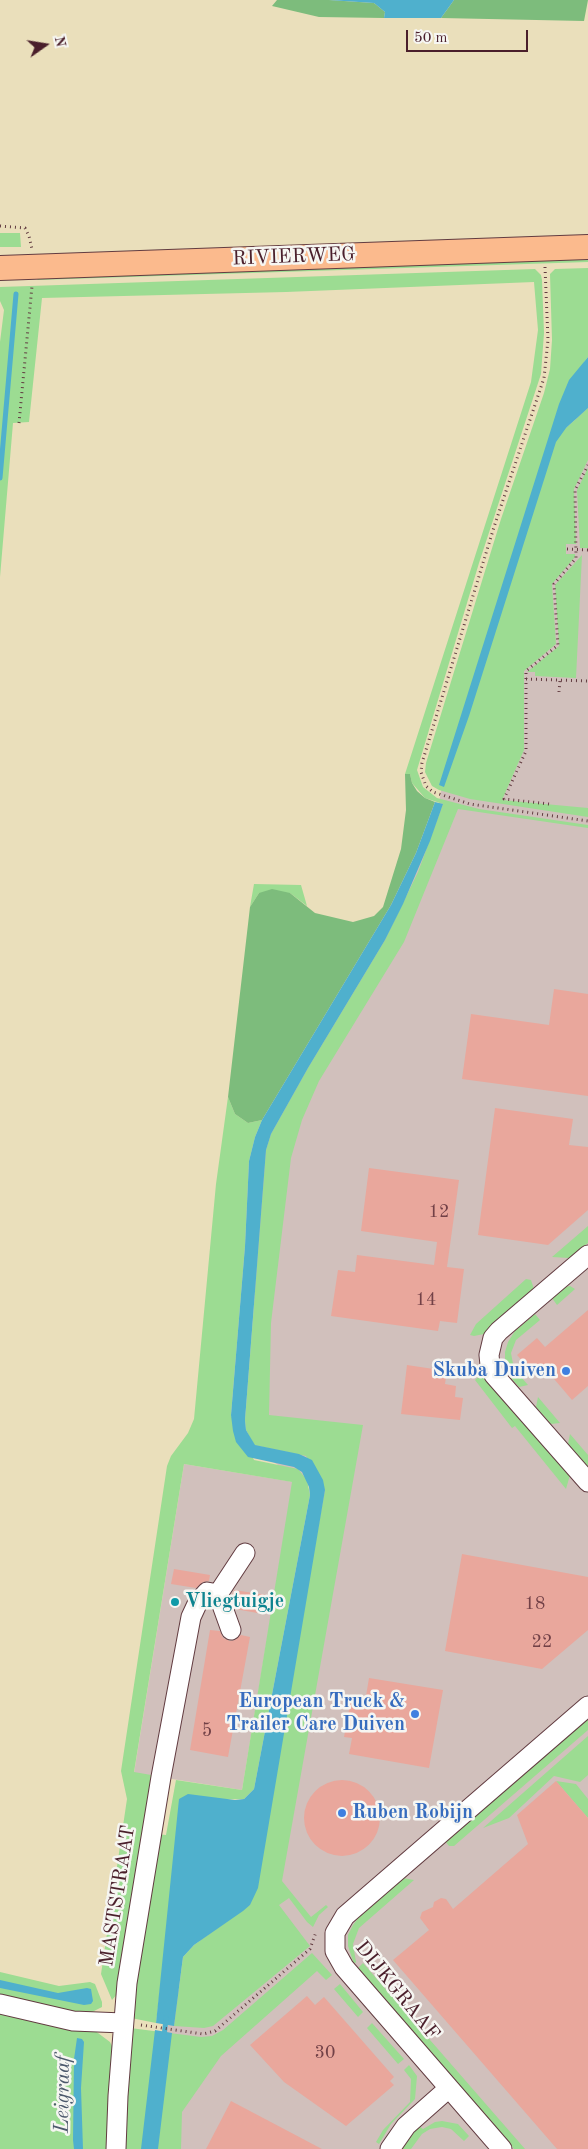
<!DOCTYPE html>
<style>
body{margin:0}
#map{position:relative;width:588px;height:2149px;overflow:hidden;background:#eadfbb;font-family:"Old Standard TT",serif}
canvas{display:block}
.north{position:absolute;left:20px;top:20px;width:50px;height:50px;-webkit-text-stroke:4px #f6f6f2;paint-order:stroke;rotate:77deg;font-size:14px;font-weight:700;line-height:20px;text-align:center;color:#4a1f2b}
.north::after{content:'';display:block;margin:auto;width:18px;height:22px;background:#4a1f2b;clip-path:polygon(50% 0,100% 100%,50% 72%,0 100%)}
.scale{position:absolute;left:406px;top:30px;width:122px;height:22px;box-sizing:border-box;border:2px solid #4a1f2b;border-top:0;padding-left:6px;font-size:15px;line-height:18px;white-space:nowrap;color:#4a1f2b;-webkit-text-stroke:4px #f6f6f2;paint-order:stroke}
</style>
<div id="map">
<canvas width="588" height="2149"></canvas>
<div class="north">N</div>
<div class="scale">50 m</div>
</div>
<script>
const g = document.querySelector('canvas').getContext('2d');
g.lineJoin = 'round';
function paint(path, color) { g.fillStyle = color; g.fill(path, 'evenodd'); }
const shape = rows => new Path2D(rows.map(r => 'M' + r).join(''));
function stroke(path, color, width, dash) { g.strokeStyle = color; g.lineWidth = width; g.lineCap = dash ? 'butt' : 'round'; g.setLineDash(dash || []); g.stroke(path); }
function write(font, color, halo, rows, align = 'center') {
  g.font = font + ' "Old Standard TT",serif'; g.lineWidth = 5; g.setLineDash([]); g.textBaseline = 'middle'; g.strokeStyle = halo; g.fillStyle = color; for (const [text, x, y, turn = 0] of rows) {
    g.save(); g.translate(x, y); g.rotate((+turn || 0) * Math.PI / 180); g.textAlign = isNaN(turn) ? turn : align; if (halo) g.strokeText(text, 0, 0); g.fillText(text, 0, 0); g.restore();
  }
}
paint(shape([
 [588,384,588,2149,150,2149,166,2018,262,1801,318,1488,254,1451,255,1162,389,921,439,803,442,785],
 [184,1464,293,1482,242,1790,134,1773]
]), '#d1c0bc');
paint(shape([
 [0,233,20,233,21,247,0,247],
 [588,258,588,262,37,280,41,276],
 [588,268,588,357,584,362,566,428,588,408,588,460,574,489,576,544,566,544,566,554,575,554,575,557,552,584,556,644,524,671,524,750,502,800,588,808,588,817,470,799,439,790,432,786,425,772,426,763,501,519,544,393,550,369,552,340,550,274,555,269],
 [535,269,541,275,542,280,544,333,541,374,479,563,417,770,423,787,437,798,479,809,588,825,588,828,458,809,404,942,319,1081,302,1120,291,1158,271,1323,269,1415,363,1425,282,1881,311,1917,326,1905,328,1907,319,1915,313,1927,307,1922,289,1898,279,1905,310,1946,213,2026,204,2028,174,2026,183,1957,194,1945,250,1905,325,1490,306,1456,254,1445,246,1430,245,1420,266,1150,271,1134,308,1068,385,940,418,872,443,804,425,798,412,783,410,774,405,774,531,382,538,330,534,282,286,292,42,298,29,422,13,423,0,577,0,342,4,310,0,301,0,287],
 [588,468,588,548,580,548,577,490],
 [582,555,576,678,535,676,535,672,527,672,559,646,555,585],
 [254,884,301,885,307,906,290,893,259,893,250,907],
 [228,1097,235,1114,248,1123,262,1120,255,1137,249,1161,245,1246,231,1415,254,1460,298,1469,307,1480,310,1495,254,1789,244,1799,183,1800,156,2023,131,2018,156,1834,166,1835,176,1780,242,1790,292,1482,184,1464,134,1772,157,1776,118,1993,112,2000,101,1974,127,1799,121,1771,167,1466,171,1456,188,1433,194,1419,216,1184],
 [588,1226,588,1243,569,1258,552,1257],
 [526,1279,531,1280,534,1289,484,1334,474,1336,470,1335,476,1324],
 [570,1286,575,1289,557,1305,552,1298,565,1287],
 [535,1314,540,1320,516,1340,511,1353,514,1369,528,1385,519,1387,510,1377,505,1361,505,1352,508,1342,515,1331],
 [483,1373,570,1475,566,1489,515,1426,512,1428,475,1380],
 [538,1397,560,1423,551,1424,536,1407],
 [570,1434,588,1455,588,1467,568,1444],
 [588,1718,588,1730,454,1846,449,1846,445,1841],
 [588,1736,588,1775,580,1782,554,1776,509,1818,483,1828],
 [556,1781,576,1784,588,1799,588,1818],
 [403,1878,414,1880,359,1928,353,1944,356,1962,354,1964,348,1946,348,1935,353,1925,359,1917],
 [312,1953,332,1975,326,1980,317,1971,221,2056,182,2112,181,2149,120,2149,130,2028,201,2037,212,2036,223,2030],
 [363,1963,525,2149,514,2149,357,1969],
 [0,1972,59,1986,90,1982,95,1984,102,2002,102,2007,90,2013,79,2015,0,1998],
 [340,1984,363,2012,358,2017,334,1989],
 [0,2011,94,2030,110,2042,115,2052,112,2149,0,2149],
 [372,2023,404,2059,398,2064,367,2028],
 [409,2065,417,2076,415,2099,391,2124,379,2144,376,2142,383,2130,410,2102,411,2079,404,2070],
 [442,2121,458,2124,469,2136,464,2141,451,2129,442,2127,430,2129,422,2134,411,2149,399,2149,410,2135,419,2126,423,2129,435,2122]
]), '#9cdc92');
paint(shape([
 [277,0,329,0,374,3,385,12,384,18,319,17,272,6],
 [454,0,588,0,584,21,441,18],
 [405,774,410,774,412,783,417,791,425,798,435,802,416,853,391,905,262,1120,248,1123,235,1114,228,1097,250,907,259,893,272,889,290,893,315,913,353,922,374,916,383,907,401,849,406,810]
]), '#7dbc7c');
paint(shape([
 [329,0,454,0,441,18,384,18,385,12,374,3],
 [588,357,588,408,566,428,556,442,469,716,444,787,439,785,559,404,569,380],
 [435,802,443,804,430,841,403,904,385,940,308,1068,271,1134,266,1150,245,1420,246,1430,255,1445,299,1454,312,1460,323,1480,325,1490,258,1888,250,1905,243,1911,194,1945,183,1957,174,2026,156,2023,179,1799,188,1794,235,1800,244,1799,254,1789,310,1495,309,1487,302,1472,294,1467,248,1457,236,1442,233,1431,231,1415,245,1246,249,1161,255,1137,262,1120,391,905,416,853],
 [0,1980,58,1993,87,1988,91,1989,93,2001,91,2004,84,2005,0,1988],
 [155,2030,172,2033,158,2149,141,2149],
 [77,2038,82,2039,84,2042,81,2088,83,2149,74,2149,73,2140,74,2059]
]), '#4fb0cd');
stroke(shape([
 [0,478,16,294],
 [164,2037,166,2018]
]), '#4fb0cd', 5);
paint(shape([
 [554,989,588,994,588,1096,462,1079,471,1014,549,1025],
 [495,1108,573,1119,569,1145,588,1147,588,1210,548,1245,478,1235],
 [369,1168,459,1180,447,1267,464,1269,457,1323,440,1321,438,1331,331,1316,338,1270,355,1272,357,1255,434,1265,437,1242,361,1231],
 [588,1310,588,1386,572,1400,543,1366,534,1374,517,1355,537,1338,545,1347],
 [407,1365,447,1371,445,1384,456,1386,455,1397,463,1398,460,1420,401,1414],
 [462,1554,588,1577,588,1630,542,1669,445,1651],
 [174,1569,210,1575,209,1581,203,1582,196,1588,171,1584],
 [234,1590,267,1595,263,1614,235,1609,231,1597],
 [210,1630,220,1631,223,1638,230,1641,235,1640,241,1635,250,1637,228,1757,190,1750],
 [369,1678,443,1690,429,1768,349,1754,352,1738,344,1737,351,1699,365,1702],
 '304 1818a38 38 0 1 1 76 0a38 38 0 1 1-76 0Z',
 [556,1781,588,1818,588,2149,557,2149,393,1960,429,1930,420,1918,422,1912,433,1907,434,1902,441,1898,446,1899,453,1909,528,1844,517,1815],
 [307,1996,315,2005,324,1997,394,2077,390,2081,394,2085,346,2126,284,2082,250,2045],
 [231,2101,322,2149,206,2149]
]), '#e9a79c');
const minor = shape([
 [588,1255,499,1331,493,1338,489,1355,490,1365,494,1375,588,1482],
 [218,1594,245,1553],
 [0,2004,73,2021,123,2023],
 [116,2149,118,2096,127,1983,161,1777,191,1617,198,1602,207,1592,218,1594,231,1630],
 [390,2149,406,2126,449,2088],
 [502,2149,344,1967,335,1951,335,1933,345,1916,588,1706]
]);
const major = shape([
 [0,268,588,247]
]);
stroke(minor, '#623c41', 21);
stroke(major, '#623c41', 26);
stroke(shape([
 [0,226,25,228,29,236,32,249],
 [545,267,548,340,544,378,494,527,422,763,421,772,426,786,433,792,470,804,588,821],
 [19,423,32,286],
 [567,549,588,550],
 [526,679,588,681],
 [559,692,560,680],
 [549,804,504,799,526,751,526,671,558,645,554,584,576,558,575,490,588,465],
 [141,2025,203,2034,215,2031,310,1949,316,1932]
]), '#623c41', 3, [1, 4]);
stroke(minor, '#fff', 19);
stroke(major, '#fbba8d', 24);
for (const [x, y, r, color] of [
 [566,1371,5,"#3f7fe0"],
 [175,1602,5,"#0f9aa8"],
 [415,1714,5,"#3f7fe0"],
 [342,1813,5,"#3f7fe0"]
]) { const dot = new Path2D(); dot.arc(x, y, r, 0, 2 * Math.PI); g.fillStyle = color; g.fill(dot); stroke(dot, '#f6f6f2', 2); }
write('18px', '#724147', null, [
 ["12",439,1212],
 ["14",426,1300],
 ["18",535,1604],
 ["22",542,1642],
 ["5",207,1731],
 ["30",325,2053]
]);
write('20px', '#4a1f2b', '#f6f6f2', [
 ["RIVIERWEG",294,257,-2],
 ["MASTSTRAAT",118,1896,-81],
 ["DIJKGRAAF",397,1991,51]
]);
write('bold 20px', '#366cbe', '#f6f6f2', [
 ["Skuba Duiven",556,1371],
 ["European Truck &",405,1702],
 ["Trailer Care Duiven",405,1725],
 ["Ruben Robijn",352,1813,"left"]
], 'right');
write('bold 20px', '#0d838f', '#f6f6f2', [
 ["Vliegtuigje",185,1602]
], 'left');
write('italic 21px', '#4c596c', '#f6f6f2', [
 ["Leigraaf",63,2094,-89]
]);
</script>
